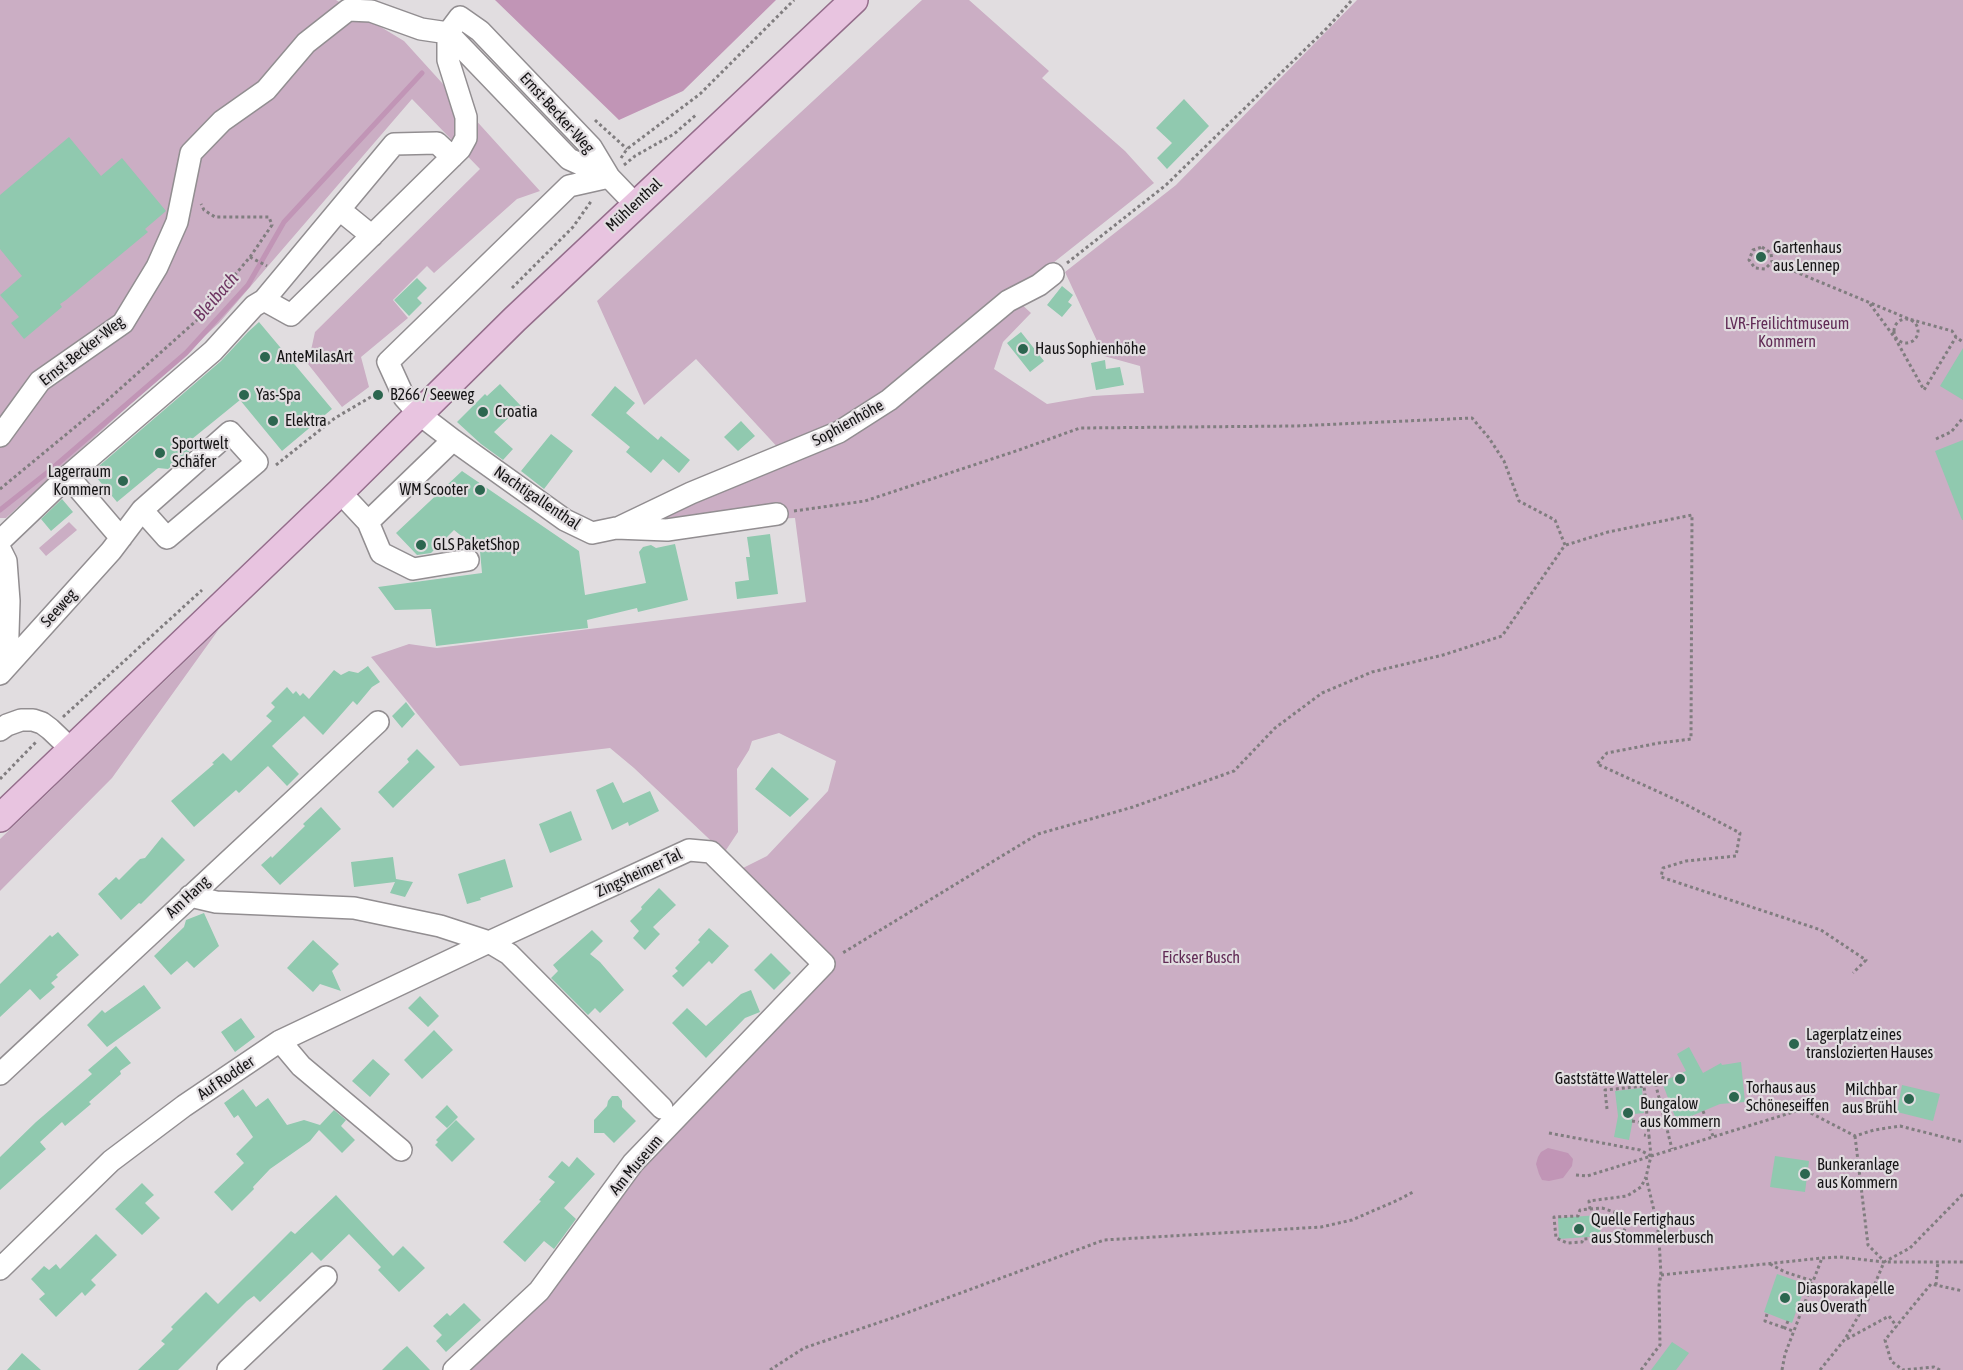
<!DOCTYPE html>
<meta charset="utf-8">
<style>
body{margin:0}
canvas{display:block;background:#e1dde0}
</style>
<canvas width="1963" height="1370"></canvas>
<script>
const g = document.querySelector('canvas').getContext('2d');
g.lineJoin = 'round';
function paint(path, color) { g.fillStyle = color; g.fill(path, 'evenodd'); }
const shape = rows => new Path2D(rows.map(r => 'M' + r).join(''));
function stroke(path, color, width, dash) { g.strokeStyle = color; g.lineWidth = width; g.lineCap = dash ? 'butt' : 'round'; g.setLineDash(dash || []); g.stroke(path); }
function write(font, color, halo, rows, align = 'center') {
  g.font = font + ' "Asap Condensed",sans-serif'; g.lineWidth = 4.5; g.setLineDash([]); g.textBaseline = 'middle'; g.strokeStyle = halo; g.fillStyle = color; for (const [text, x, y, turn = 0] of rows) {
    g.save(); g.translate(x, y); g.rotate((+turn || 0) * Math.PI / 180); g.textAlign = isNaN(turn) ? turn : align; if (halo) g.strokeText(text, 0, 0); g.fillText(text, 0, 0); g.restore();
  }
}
paint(shape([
 [0,0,336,0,404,41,540,191,517,199,434,273,427,266,393,300,408,318,361,357,369,387,342,407,308,364,315,332,480,169,412,99,219,323,6,518,0,518],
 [922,0,969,0,1049,71,1042,78,1125,151,1154,183,885,396,781,451,696,359,644,405,597,301],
 [1357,0,1963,0,1963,1370,468,1370,549,1294,647,1162,826,969,739,870,767,856,828,791,836,761,779,733,752,741,749,750,737,769,738,832,724,853,634,768,610,748,460,766,371,657,409,644,437,648,806,602,795,518,651,523,650,515,816,448,1018,301,1031,313,1003,342,994,369,1047,404,1093,396,1144,393,1140,366,1104,356,1065,272,1176,185],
 [69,522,77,530,46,556,39,548],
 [219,629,112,778,0,891,0,839]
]), '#cbaec4');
paint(shape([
 [495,0,776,0,683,91,619,120],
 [1548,1148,1568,1153,1573,1159,1572,1166,1563,1178,1549,1181,1542,1180,1539,1174,1536,1164,1538,1157,1541,1152]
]), '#c195b6');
stroke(shape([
 [0,510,48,472,186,353,248,285,284,222,422,73]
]), '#c195b6', 5);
paint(shape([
 [1184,99,1209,126,1167,169,1157,158,1172,143,1156,128],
 [69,137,101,176,122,158,166,211,145,229,148,232,66,300,60,304,62,307,24,339,11,323,19,317,0,295,22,276,0,249,0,195],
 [417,278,427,288,417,298,422,303,409,316,394,300],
 [1062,286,1073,295,1068,302,1072,305,1062,317,1047,305],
 [259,322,332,409,282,451,240,400,192,439,197,445,168,469,158,468,117,502,92,472,221,361,248,332],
 [1021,332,1044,361,1030,372,1007,343],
 [1963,348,1963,400,1940,386],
 [1105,360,1106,369,1120,367,1124,385,1096,390,1091,363],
 [500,384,521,406,494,432,513,449,503,460,481,444,457,422,485,394,487,396],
 [615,386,635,403,626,413,658,440,661,436,690,460,679,473,663,459,651,473,626,452,630,447,591,415],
 [741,421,755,436,738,451,724,437],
 [551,434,573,451,544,489,521,471],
 [1963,440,1963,520,1962,520,1935,451],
 [462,471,579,551,585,595,646,583,639,552,643,547,651,545,656,548,675,544,688,600,638,612,637,608,587,620,588,628,436,646,431,609,395,610,378,587,482,573,480,551,454,530,431,553,417,555,396,533],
 [62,499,73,512,51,531,41,519],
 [770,534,778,594,737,599,735,582,749,580,746,557,750,557,747,537],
 [368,666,380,682,372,687,357,705,353,701,323,735,304,716,272,746,299,774,287,786,268,766,239,793,236,790,194,827,171,801,214,764,212,763,223,753,231,761,272,721,266,716,275,707,271,703,287,687,293,694,296,691,300,696,303,693,309,699,334,670,341,675,349,671,358,673],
 [406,702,415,714,402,728,392,716],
 [417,749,435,767,393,808,378,792,409,762,407,759],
 [772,767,809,799,790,817,755,789],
 [613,782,623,803,650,791,659,811,629,826,628,822,612,830,596,790],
 [321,807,341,829,280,885,261,865,271,856,272,858,305,826,303,824],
 [571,811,582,840,550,853,539,824],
 [162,837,185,860,141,904,139,903,121,920,98,894,116,877,119,880,140,859,145,858],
 [393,857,396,879,413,882,405,897,390,893,395,882,354,887,351,862],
 [505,859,513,887,480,898,481,900,467,904,458,874],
 [659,888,676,905,653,927,660,934,645,950,633,938,639,931,630,921,642,909,641,907],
 [204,913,219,946,194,968,187,961,171,975,154,956,184,927,186,920],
 [709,928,729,946,712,964,709,961,683,987,672,976,678,971,675,968,700,942,698,940],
 [592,930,603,941,590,954,600,962,624,990,600,1013,595,1008,588,1015,551,978,558,971,553,965],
 [58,932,79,955,56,975,58,977,51,983,55,987,40,1000,30,989,0,1017,0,984,50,935,52,937],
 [313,940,339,964,332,971,341,991,320,984,313,992,287,968],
 [771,953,791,973,774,990,754,970],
 [144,985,161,1008,107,1047,87,1025,102,1010,105,1013],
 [751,990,760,1012,745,1018,706,1058,672,1023,687,1008,706,1026,741,994],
 [420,996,439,1016,428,1027,408,1008],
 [241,1018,255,1037,235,1052,221,1032],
 [434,1030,453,1050,422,1079,404,1060],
 [116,1046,131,1063,120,1071,121,1074,89,1102,91,1104,65,1126,62,1122,40,1142,46,1149,0,1190,0,1157,36,1122,92,1074,88,1070],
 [1689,1047,1703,1073,1721,1063,1722,1065,1741,1062,1745,1102,1720,1104,1677,1122,1662,1082,1686,1071,1677,1054],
 [373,1059,390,1074,370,1097,352,1081],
 [1902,1085,1940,1094,1933,1121,1897,1112],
 [1642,1088,1644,1113,1634,1114,1629,1140,1614,1137,1618,1116,1615,1091],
 [243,1089,256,1107,268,1098,287,1125,304,1120,320,1125,334,1110,346,1120,341,1126,355,1140,342,1153,319,1130,310,1141,270,1169,253,1187,254,1189,232,1211,214,1192,244,1163,236,1154,253,1137,238,1115,234,1118,224,1103],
 [612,1096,618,1096,622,1101,622,1107,636,1121,614,1143,604,1133,594,1133,594,1120,607,1106,608,1101],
 [447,1105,458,1117,447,1128,435,1117],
 [456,1120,475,1139,452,1162,435,1145,438,1142,436,1140],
 [1775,1156,1809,1161,1805,1192,1770,1187],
 [577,1157,595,1174,564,1208,576,1219,554,1249,544,1241,525,1262,503,1242,541,1201,539,1200,555,1182,548,1177,562,1161,569,1167],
 [142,1183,154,1195,145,1203,160,1218,142,1235,115,1209],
 [336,1195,393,1256,403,1246,425,1268,399,1292,378,1270,381,1267,349,1234,321,1261,312,1252,260,1302,254,1296,247,1301,178,1370,138,1370,165,1344,161,1341,173,1329,171,1327,206,1292,218,1304,291,1231,295,1234],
 [1599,1215,1601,1236,1559,1239,1558,1218],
 [96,1234,117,1255,91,1280,96,1285,85,1296,82,1292,56,1317,39,1299,45,1294,31,1279,44,1266,49,1270,56,1264,60,1269],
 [1777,1274,1806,1284,1792,1323,1764,1312],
 [464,1303,481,1320,446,1352,436,1341,442,1335,433,1326,447,1313,450,1316],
 [1672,1342,1689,1353,1676,1370,1651,1370],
 [407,1346,430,1370,382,1370,400,1352],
 [22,1353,41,1370,7,1370]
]), '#90c9af');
const minor = shape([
 [448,33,460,17,480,31,591,147,609,177,635,204],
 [609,177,569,186,388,362,404,397,419,414,453,440,565,520,592,533,616,528,667,530,777,514],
 [340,210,372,236],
 [264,300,394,144,437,143,452,157],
 [0,436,40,381,123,323,157,267,177,222,191,153,222,121,266,90,306,43,348,10,371,11,421,29,448,33,569,159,609,177],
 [453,440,368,522,381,553,413,569,468,560],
 [68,476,121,538],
 [340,492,368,522],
 [620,527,691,493,839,432,889,400,1008,301,1039,285,1053,274],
 [0,541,68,476,213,351,254,306,264,300,291,315,460,149,466,138,466,117,448,60,448,33],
 [0,549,6,561,9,601,7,665],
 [0,674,111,551,142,510,167,538,257,462,230,432,142,510],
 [0,730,7,725,21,720,33,720,42,723,50,729,71,749],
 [190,896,216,902,354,908,440,926,489,942,509,954,662,1108],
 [280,1041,301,1066,401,1150],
 [0,1074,378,722],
 [0,1269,111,1161,184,1106,280,1041,489,942,689,850,711,852,824,964,633,1163,539,1291,454,1370],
 [228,1370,326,1277]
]);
const major = shape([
 [0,818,340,492,515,319,854,0]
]);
stroke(minor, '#928e91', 24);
stroke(major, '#946d8b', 30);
stroke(shape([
 [595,120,627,149],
 [621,158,627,149,700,94,794,0],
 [624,165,635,156,674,134,697,114],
 [1762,247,1771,253,1772,262,1765,269,1755,268,1749,260,1753,250,1762,247],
 [250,257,267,266],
 [1772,262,1909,319,1952,331,1956,337,1963,342],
 [1067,263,1166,185,1327,28,1352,0],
 [512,288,573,227,592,200],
 [1870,304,1895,338,1924,390,1956,337],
 '1894 331a12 12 0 1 1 24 0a12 12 0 1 1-24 0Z',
 [1936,439,1951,432,1963,418],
 [276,465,335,418,381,391],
 [0,489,103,404,197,320,250,257,272,225,269,217,215,217,204,210,201,204],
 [794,511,865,501,1019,450,1080,428,1295,426,1472,418,1489,438,1504,461,1519,501,1555,520,1565,545,1502,636,1443,655,1372,672,1322,693,1275,728,1234,771,1133,807,1038,834,841,954],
 [1566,545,1608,532,1692,515,1691,739,1659,743,1607,753,1597,764,1681,802,1740,833,1736,856,1686,861,1663,868,1661,877,1821,930,1866,960,1853,973],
 [63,717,202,590],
 [0,779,36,742],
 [1654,1078,1672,1149],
 [1643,1096,1645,1095,1649,1136],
 [1607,1109,1605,1090,1644,1086,1645,1095],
 [1703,1111,1713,1136],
 [1632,1121,1648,1124],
 [1549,1133,1640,1150,1651,1156],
 [1855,1136,1868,1245,1883,1260],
 [1576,1175,1587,1176,1803,1109,1855,1136,1874,1130,1900,1126,1963,1142],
 [1590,1209,1602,1208,1617,1213,1624,1219,1627,1225,1621,1236,1583,1239,1582,1242,1567,1243,1556,1238,1554,1217,1578,1216,1580,1210,1590,1209,1589,1201,1627,1196,1641,1187,1646,1177],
 [1770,1264,1785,1272,1813,1281],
 [1661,1275,1822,1258,1840,1257,1884,1262,1963,1262],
 [1936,1285,1938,1261],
 [1767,1314,1765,1321,1785,1328],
 [1788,1321,1785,1328,1793,1331],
 [1847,1339,1889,1316,1897,1327],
 [770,1370,804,1348,901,1315,1104,1240,1321,1227,1352,1220,1398,1200,1415,1191],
 [1641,1370,1660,1345,1659,1285,1661,1275,1659,1239,1657,1223,1646,1177,1651,1156,1649,1136,1644,1135],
 [1782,1370,1785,1354,1822,1258],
 [1820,1370,1845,1339,1869,1298,1884,1262,1910,1248,1963,1194],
 [1940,1370,1934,1367,1903,1370,1891,1361,1885,1340,1931,1284,1963,1291]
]), '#807d7f', 3, [3, 3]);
stroke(minor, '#fff', 21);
stroke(major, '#e8c4e0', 27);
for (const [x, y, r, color] of [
 [1761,257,6,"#2c664f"],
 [1023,349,6,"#2c664f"],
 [265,357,6,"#2c664f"],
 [244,395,6,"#2c664f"],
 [378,395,6,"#2c664f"],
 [483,412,6,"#2c664f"],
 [273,421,6,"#2c664f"],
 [160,453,6,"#2c664f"],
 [123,481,6,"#2c664f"],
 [480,490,6,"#2c664f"],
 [421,545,6,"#2c664f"],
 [1794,1044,6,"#2c664f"],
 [1680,1079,6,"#2c664f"],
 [1734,1097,6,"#2c664f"],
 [1909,1099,6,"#2c664f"],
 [1628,1113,6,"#2c664f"],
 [1805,1174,6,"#2c664f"],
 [1579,1229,6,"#2c664f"],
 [1785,1298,6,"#2c664f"]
]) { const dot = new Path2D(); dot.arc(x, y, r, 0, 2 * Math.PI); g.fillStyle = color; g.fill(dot); stroke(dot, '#e1dde0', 2); }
write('16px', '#151415', '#e1dde0', [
 ["Ernst-Becker-Weg",557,113,48],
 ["Mühlenthal",634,205,-43],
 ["Ernst-Becker-Weg",82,351,-38],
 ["Sophienhöhe",848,423,-29],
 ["Nachtigallenthal",537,498,34],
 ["Seeweg",59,608,-48],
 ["Zingsheimer Tal",639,873,-25],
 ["Am Hang",188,897,-43],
 ["Auf Rodder",226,1078,-34],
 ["Am Museum",636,1165,-50]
]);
write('16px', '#151415', '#e1dde0', [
 ["Gartenhaus",1773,248],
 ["aus Lennep",1773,266],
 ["Haus Sophienhöhe",1035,349],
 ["AnteMilasArt",277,357],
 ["Yas-Spa",256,395],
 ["B266 / Seeweg",390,395],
 ["Croatia",495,412],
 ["Elektra",285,421],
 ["Sportwelt",172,444],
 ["Schäfer",172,462],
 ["Lagerraum",111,472,"right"],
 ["Kommern",111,490,"right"],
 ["WM Scooter",468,490,"right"],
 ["GLS PaketShop",433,545],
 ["Lagerplatz eines",1806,1035],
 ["translozierten Hauses",1806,1053],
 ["Gaststätte Watteler",1668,1079,"right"],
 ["Torhaus aus",1746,1088],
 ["Schöneseiffen",1746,1106],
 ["Milchbar",1897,1090,"right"],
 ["aus Brühl",1897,1108,"right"],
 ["Bungalow",1640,1104],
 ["aus Kommern",1640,1122],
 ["Bunkeranlage",1817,1165],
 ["aus Kommern",1817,1183],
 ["Quelle Fertighaus",1591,1220],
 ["aus Stommelerbusch",1591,1238],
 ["Diasporakapelle",1797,1289],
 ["aus Overath",1797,1307]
], 'left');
write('16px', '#612b56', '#e1dde0', [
 ["LVR-Freilichtmuseum",1787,324],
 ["Kommern",1787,342],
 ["Eickser Busch",1201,958]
]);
write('italic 18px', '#6e3662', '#e1dde0', [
 ["Bleibach",216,297,-49]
]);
</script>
